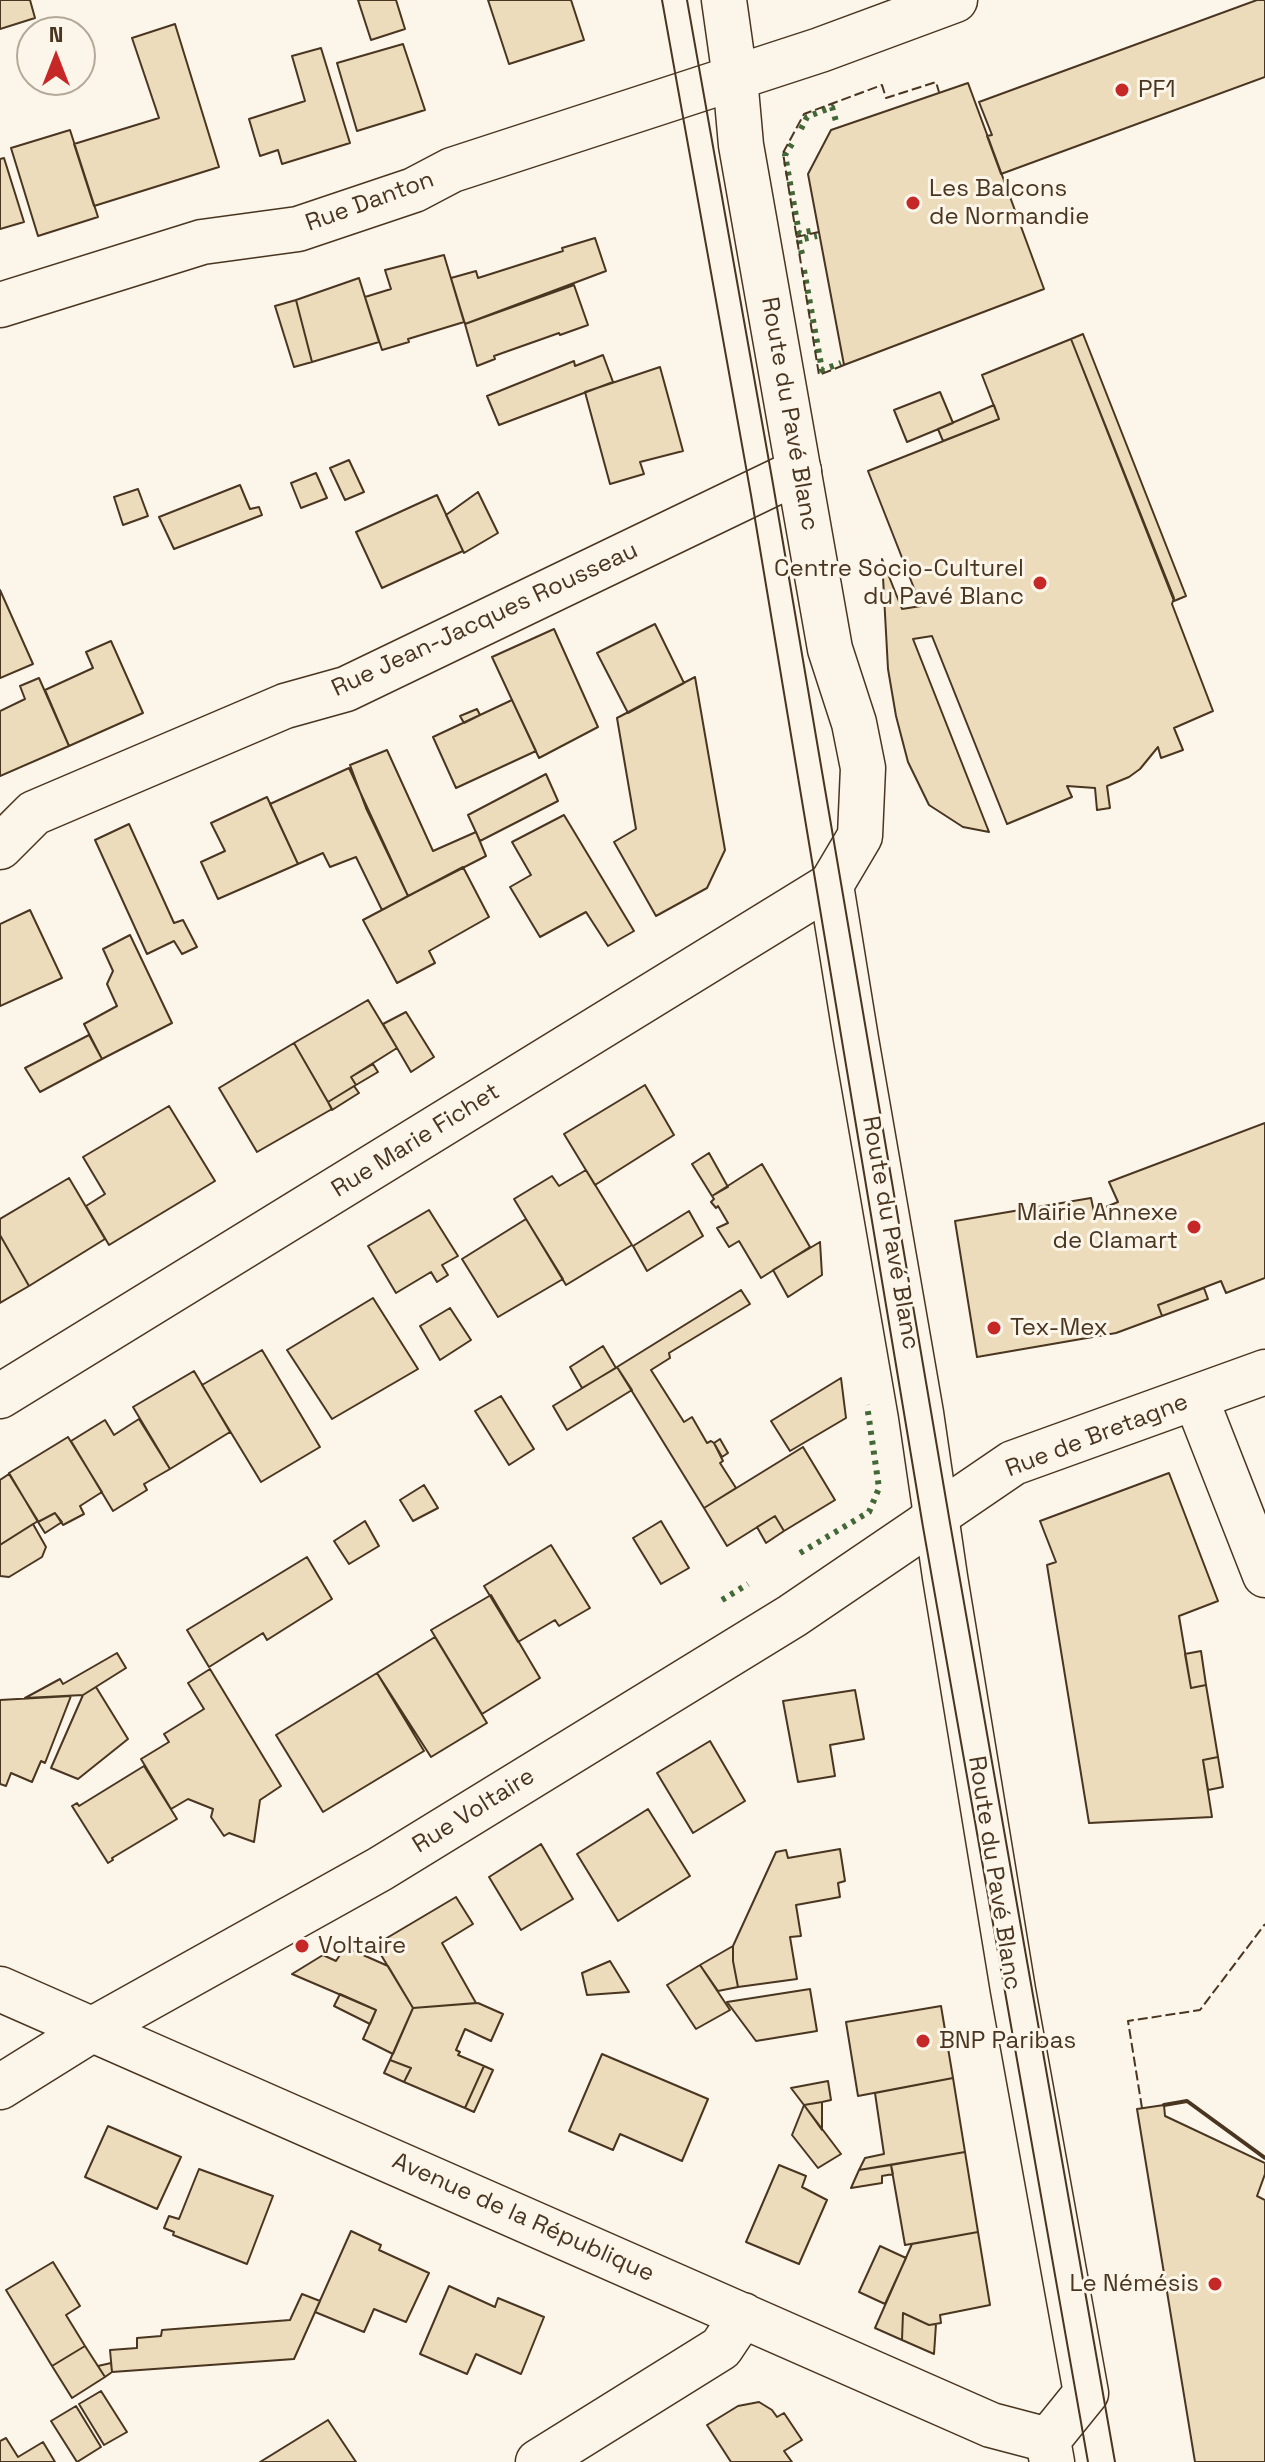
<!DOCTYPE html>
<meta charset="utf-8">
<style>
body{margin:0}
#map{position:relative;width:1265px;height:2462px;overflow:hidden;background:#fbf6e9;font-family:"Space Grotesk",sans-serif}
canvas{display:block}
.north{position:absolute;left:16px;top:16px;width:80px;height:80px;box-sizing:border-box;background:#fbf6e9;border:2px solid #b4a999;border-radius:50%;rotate:0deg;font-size:22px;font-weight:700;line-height:32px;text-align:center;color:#4a3520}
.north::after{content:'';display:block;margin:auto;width:28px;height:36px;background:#c62828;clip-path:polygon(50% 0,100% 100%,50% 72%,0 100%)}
</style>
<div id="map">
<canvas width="1265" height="2462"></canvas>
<div class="north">N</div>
</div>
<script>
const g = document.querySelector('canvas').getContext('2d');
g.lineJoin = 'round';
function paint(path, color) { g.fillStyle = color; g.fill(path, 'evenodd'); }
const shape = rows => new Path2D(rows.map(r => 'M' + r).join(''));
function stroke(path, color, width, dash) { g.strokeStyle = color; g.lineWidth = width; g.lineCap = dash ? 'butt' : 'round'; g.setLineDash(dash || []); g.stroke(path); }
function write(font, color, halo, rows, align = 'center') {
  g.font = font + ' "Space Grotesk",sans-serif'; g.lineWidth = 6; g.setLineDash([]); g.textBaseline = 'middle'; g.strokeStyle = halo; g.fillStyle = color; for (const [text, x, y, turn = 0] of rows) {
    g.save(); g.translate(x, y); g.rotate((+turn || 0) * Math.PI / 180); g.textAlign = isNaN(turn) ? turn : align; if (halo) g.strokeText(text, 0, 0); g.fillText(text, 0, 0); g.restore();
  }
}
const building = shape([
 [0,0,30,0,35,18,0,29,0,0],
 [358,0,396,0,405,29,371,40,358,0],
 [488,0,571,0,584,40,509,64,488,0],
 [1257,0,1265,0,1265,77,1001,174,987,136,992,135,979,102,1257,0],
 [175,24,219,167,94,206,74,144,159,118,132,38,175,24],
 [403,44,425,110,357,131,337,63,403,44],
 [321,48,350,143,282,164,278,150,260,156,249,119,305,101,292,56,321,48],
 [968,83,1044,289,844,365,808,174,831,130,968,83],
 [70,130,98,217,38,236,11,148,70,130],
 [4,158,24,222,0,229,0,159,4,158],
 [595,238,606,271,465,324,451,278,476,271,478,278,563,251,562,248,595,238],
 [444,255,464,322,408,339,409,342,382,350,365,297,391,289,385,270,444,255],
 [359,278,379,342,312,362,296,300,359,278],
 [574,285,588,325,560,335,559,333,494,356,495,359,477,366,465,324,574,285],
 [296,300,312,362,294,367,275,306,296,300],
 [1083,334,1186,596,1174,601,1071,339,1083,334],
 [1071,339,1174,598,1172,604,1213,711,1174,728,1183,750,1161,758,1158,747,1140,769,1129,777,1107,786,1110,808,1097,810,1095,788,1067,786,1072,797,1007,824,932,636,913,639,989,832,963,827,929,805,908,762,896,716,888,669,882,559,902,609,921,606,868,471,999,419,982,375,1071,339],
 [603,355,613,382,499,425,487,396,574,361,575,366,603,355],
 [660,367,683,451,640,462,644,474,610,484,585,392,660,367],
 [940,392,953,423,907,442,894,410,940,392],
 [994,405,999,419,943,441,938,429,994,405],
 [349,460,364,492,345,500,330,468,349,460],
 [316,473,327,498,301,508,291,483,316,473],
 [240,485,250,509,259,507,262,515,174,549,159,517,240,485],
 [138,489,148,516,123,525,114,497,138,489],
 [478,492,498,533,464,553,446,515,478,492],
 [437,495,463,551,382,588,356,532,437,495],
 [0,590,33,664,0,678,0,590],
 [655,624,684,683,628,713,597,653,655,624],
 [554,629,598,727,539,758,492,657,554,629],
 [111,641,143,713,69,746,45,690,93,668,86,652,111,641],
 [695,677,725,850,707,888,656,916,614,842,636,829,617,718,695,677],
 [39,678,69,746,0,776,0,711,25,699,20,686,39,678],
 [512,700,536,751,456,788,433,737,512,700],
 [477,709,480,715,464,723,460,716,477,709],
 [387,750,433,851,476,832,486,856,408,896,366,808,350,765,387,750],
 [349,768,408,896,382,910,356,857,330,867,323,853,298,864,270,804,349,768],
 [546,774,558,801,480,841,468,815,546,774],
 [267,797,298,864,218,899,201,862,225,851,211,823,267,797],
 [564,815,634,931,608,946,586,912,540,937,510,887,531,875,512,842,564,815],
 [129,824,174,923,183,920,197,947,182,954,174,941,147,954,95,840,129,824],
 [463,867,489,917,429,951,435,963,397,983,363,920,463,867],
 [30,910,62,978,0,1006,0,924,30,910],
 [130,935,172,1023,102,1059,84,1024,117,1006,107,984,113,971,103,949,130,935],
 [368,1000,397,1048,351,1077,356,1085,328,1102,294,1043,368,1000],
 [406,1012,434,1057,411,1072,383,1024,406,1012],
 [89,1035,102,1059,40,1092,25,1068,89,1035],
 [294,1043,332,1109,257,1152,219,1088,294,1043],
 [373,1064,378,1072,356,1085,351,1077,373,1064],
 [645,1085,674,1135,595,1185,564,1134,645,1085],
 [354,1086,359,1093,332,1110,328,1102,354,1086],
 [169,1106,215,1181,109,1245,86,1206,105,1194,83,1157,169,1106],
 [1265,1123,1265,1278,1226,1293,1221,1281,1158,1305,1162,1316,1116,1333,977,1357,955,1221,1091,1198,1094,1212,1118,1202,1109,1182,1265,1123],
 [709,1153,728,1187,712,1196,692,1164,709,1153],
 [762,1164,810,1247,761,1278,739,1241,729,1247,717,1228,728,1223,718,1206,716,1208,711,1202,714,1199,712,1196,762,1164],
 [586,1170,632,1245,566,1285,514,1199,552,1176,559,1186,586,1170],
 [69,1178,105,1239,29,1286,0,1235,0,1219,69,1178],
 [429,1210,458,1256,442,1265,448,1275,437,1282,431,1272,396,1293,368,1246,429,1210],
 [689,1211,703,1236,647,1271,633,1246,689,1211],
 [526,1219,563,1279,498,1317,462,1259,526,1219],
 [0,1235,29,1286,0,1303,0,1235],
 [820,1242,822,1275,788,1297,773,1270,820,1242],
 [1204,1288,1208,1299,1162,1316,1158,1305,1204,1288],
 [741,1290,750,1304,669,1353,670,1358,651,1370,684,1422,692,1417,707,1443,711,1441,714,1443,723,1461,720,1463,736,1488,704,1508,617,1367,741,1290],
 [373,1298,418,1369,332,1419,287,1350,373,1298],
 [450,1308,471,1340,440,1360,420,1326,450,1308],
 [603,1346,616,1368,582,1388,570,1367,603,1346],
 [262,1350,320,1447,261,1482,202,1385,262,1350],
 [617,1367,632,1390,567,1430,553,1406,617,1367],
 [194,1371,230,1432,170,1469,133,1407,194,1371],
 [841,1378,846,1418,790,1451,771,1421,841,1378],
 [501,1396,534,1449,509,1465,475,1411,501,1396],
 [139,1419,170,1469,144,1484,147,1490,113,1511,71,1441,105,1420,114,1435,139,1419],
 [68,1437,102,1492,80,1506,84,1514,63,1525,55,1513,38,1522,9,1473,68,1437],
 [720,1439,728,1453,722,1457,714,1443,720,1439],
 [803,1447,835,1500,784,1531,775,1516,727,1546,704,1508,803,1447],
 [1169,1473,1218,1601,1179,1616,1191,1688,1206,1685,1218,1757,1203,1760,1212,1817,1089,1823,1047,1565,1056,1562,1040,1521,1169,1473],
 [9,1474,38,1521,0,1545,0,1480,9,1474],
 [424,1485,438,1508,413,1521,400,1500,424,1485],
 [55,1513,62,1522,45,1533,38,1522,55,1513],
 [775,1516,784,1531,766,1543,757,1527,775,1516],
 [365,1521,379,1546,349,1564,334,1541,365,1521],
 [661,1521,689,1568,661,1584,633,1538,661,1521],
 [33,1524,46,1547,42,1557,9,1577,0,1576,0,1545,33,1524],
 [551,1545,590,1608,559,1626,555,1620,518,1642,484,1586,551,1545],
 [307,1557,332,1599,267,1640,263,1633,209,1667,187,1630,307,1557],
 [491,1595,540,1678,482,1714,431,1630,491,1595],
 [435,1637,487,1723,431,1757,377,1673,435,1637],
 [1201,1651,1206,1685,1191,1688,1185,1654,1201,1651],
 [117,1653,126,1668,83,1695,25,1698,60,1679,63,1684,117,1653],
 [210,1669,281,1786,260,1800,254,1842,229,1833,224,1836,211,1817,213,1809,188,1799,171,1809,141,1759,169,1742,164,1734,204,1709,188,1683,210,1669],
 [377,1673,424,1751,323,1812,276,1735,377,1673],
 [96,1687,128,1739,78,1779,51,1768,83,1695,96,1687],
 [855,1690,864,1739,830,1745,835,1776,798,1782,783,1701,855,1690],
 [71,1696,45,1763,41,1761,32,1782,11,1773,6,1786,0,1784,0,1700,71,1696],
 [710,1741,745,1801,693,1833,657,1773,710,1741],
 [1218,1757,1223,1787,1208,1790,1203,1760,1218,1757],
 [144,1766,177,1819,112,1858,113,1860,108,1863,72,1806,77,1803,79,1806,144,1766],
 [648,1809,690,1876,618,1921,577,1854,648,1809],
 [541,1844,573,1899,521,1930,489,1877,541,1844],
 [840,1849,845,1881,838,1883,840,1897,796,1905,801,1936,790,1937,797,1979,738,1987,733,1961,733,1946,776,1852,786,1850,788,1858,840,1849],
 [456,1897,473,1924,442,1943,476,2003,413,2008,375,1945,456,1897],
 [733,1946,733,1961,738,1987,718,1991,700,1965,733,1946],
 [345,1947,388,1966,413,2008,393,2054,363,2039,376,2010,292,1974,323,1955,336,1961,345,1947],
 [610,1961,629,1992,587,1995,582,1973,610,1961],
 [700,1965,730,2010,696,2029,667,1985,700,1965],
 [810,1989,817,2031,756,2041,727,2002,810,1989],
 [340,1994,376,2010,370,2024,334,2006,340,1994],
 [478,2003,503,2014,491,2041,465,2029,456,2050,460,2052,458,2055,484,2066,465,2108,404,2082,411,2068,390,2060,413,2008,478,2003],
 [941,2006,953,2078,858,2096,846,2022,941,2006],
 [602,2054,708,2099,682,2161,620,2134,613,2150,569,2131,602,2054],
 [390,2060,411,2068,404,2082,384,2073,390,2060],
 [484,2066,493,2070,474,2112,465,2108,484,2066],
 [953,2078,965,2152,859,2170,865,2158,884,2154,875,2093,953,2078],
 [828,2081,831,2100,822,2102,804,2105,791,2088,828,2081],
 [822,2102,822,2130,804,2105,822,2102],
 [804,2105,841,2154,818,2168,792,2135,804,2105],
 [1164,2105,1165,2116,1265,2163,1265,2174,1257,2196,1265,2200,1265,2462,1195,2462,1137,2109,1164,2105],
 [108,2126,181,2157,157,2209,85,2177,108,2126],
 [965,2152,978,2232,905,2245,891,2165,965,2152],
 [779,2165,806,2176,802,2187,827,2200,799,2264,746,2242,779,2165],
 [891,2165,893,2174,882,2176,882,2183,851,2188,859,2170,891,2165],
 [199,2169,273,2196,247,2264,173,2235,174,2232,164,2228,169,2216,179,2219,199,2169],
 [351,2231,381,2245,379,2250,429,2273,406,2322,374,2309,364,2332,315,2312,351,2231],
 [978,2232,990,2305,940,2315,941,2323,929,2325,903,2313,902,2340,875,2328,912,2244,978,2232],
 [880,2246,906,2258,885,2304,859,2292,880,2246],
 [53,2262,80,2306,66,2315,85,2346,52,2366,6,2290,53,2262],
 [449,2286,495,2307,498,2298,544,2317,521,2374,476,2354,467,2374,420,2354,449,2286],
 [302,2294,320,2301,294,2359,112,2372,110,2350,137,2348,137,2338,161,2336,162,2330,290,2320,302,2294],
 [903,2313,929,2325,936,2324,934,2354,902,2340,903,2313],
 [85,2346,105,2377,72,2398,52,2366,85,2346],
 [111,2363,112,2372,105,2377,98,2366,111,2363],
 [101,2391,127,2432,104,2445,79,2404,101,2391],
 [759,2402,772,2410,777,2417,784,2413,802,2440,784,2451,792,2462,731,2462,707,2425,738,2406,759,2402],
 [76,2406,101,2447,77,2462,51,2421,76,2406],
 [328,2420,356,2462,260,2462,328,2420],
 [6,2438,18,2457,43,2442,55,2462,0,2462,0,2441,6,2438]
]);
paint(building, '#ecdcbc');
stroke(building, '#4a3520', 2);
const minor = shape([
 [0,305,202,242,298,229,414,190,452,170,820,50,955,0],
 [0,847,34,813,285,706,346,689,799,471],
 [0,1396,831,885],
 [1196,1399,1265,1575],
 [0,1989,991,2425,1048,2440],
 [0,2087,93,2029,380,1869,792,1616,923,1527,947,1508,1013,1463,1265,1372],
 [538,2462,721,2348,743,2315]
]);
const secondary = shape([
 [724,0,735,78,741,145,830,649,854,723,863,768,860,836,831,885,856,1039,921,1413,945,1577,1013,1990,1086,2393,1048,2440,1052,2462]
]);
stroke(minor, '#4a3520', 47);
stroke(secondary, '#4a3520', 47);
stroke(minor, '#fbf6e9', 44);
stroke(secondary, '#fbf6e9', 44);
stroke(shape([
 [662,0,751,495,923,1527,1088,2462],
 [687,0,773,484,950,1523,1115,2462]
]), '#4a3520', 2);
stroke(shape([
 [801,129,807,117,832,107,837,125],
 [792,144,785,155,799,233,815,230],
 [802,254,799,240,817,236],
 [804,270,822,370,841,363],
 [800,1553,869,1512,879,1488,867,1405],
 [722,1600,748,1584]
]), '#436837', 6, [4, 6]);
stroke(shape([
 [796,237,819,232],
 [844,365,819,375,783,153,804,114,882,85,886,98,936,82,939,92],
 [1142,2108,1128,2021,1200,2010,1265,1924]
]), '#4a3520', 2, [10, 4]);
stroke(shape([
 [1164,2105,1187,2101,1265,2158]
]), '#4a3520', 4);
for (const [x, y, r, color] of [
 [1122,90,8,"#c62828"],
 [913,203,8,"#c62828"],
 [1040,583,8,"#c62828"],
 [1194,1227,8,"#c62828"],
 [994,1328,8,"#c62828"],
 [302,1946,8,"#c62828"],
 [923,2041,8,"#c62828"],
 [1215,2284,8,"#c62828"]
]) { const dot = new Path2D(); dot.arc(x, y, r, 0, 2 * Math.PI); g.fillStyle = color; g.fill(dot); stroke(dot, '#fbf6e9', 3); }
write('24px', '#4a3520', '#fbf6e9', [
 ["PF1",1138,90],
 ["Les Balcons",929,189],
 ["de Normandie",929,217],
 ["Centre Socio-Culturel",1024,569,"right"],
 ["du Pavé Blanc",1024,597,"right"],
 ["Mairie Annexe",1178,1213,"right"],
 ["de Clamart",1178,1241,"right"],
 ["Tex-Mex",1010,1328],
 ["Voltaire",318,1946],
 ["BNP Paribas",939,2041],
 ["Le Némésis",1199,2284,"right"]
], 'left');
write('24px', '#4a3520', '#fbf6e9', [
 ["Rue Danton",370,202,-20],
 ["Route du Pavé Blanc",789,414,80],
 ["Rue Jean-Jacques Rousseau",485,620,-25],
 ["Rue Marie Fichet",416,1141,-32],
 ["Route du Pavé Blanc",890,1233,80],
 ["Rue de Bretagne",1097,1436,-21],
 ["Rue Voltaire",474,1811,-32],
 ["Route du Pavé Blanc",994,1873,81],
 ["Avenue de la République",523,2218,24]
]);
</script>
